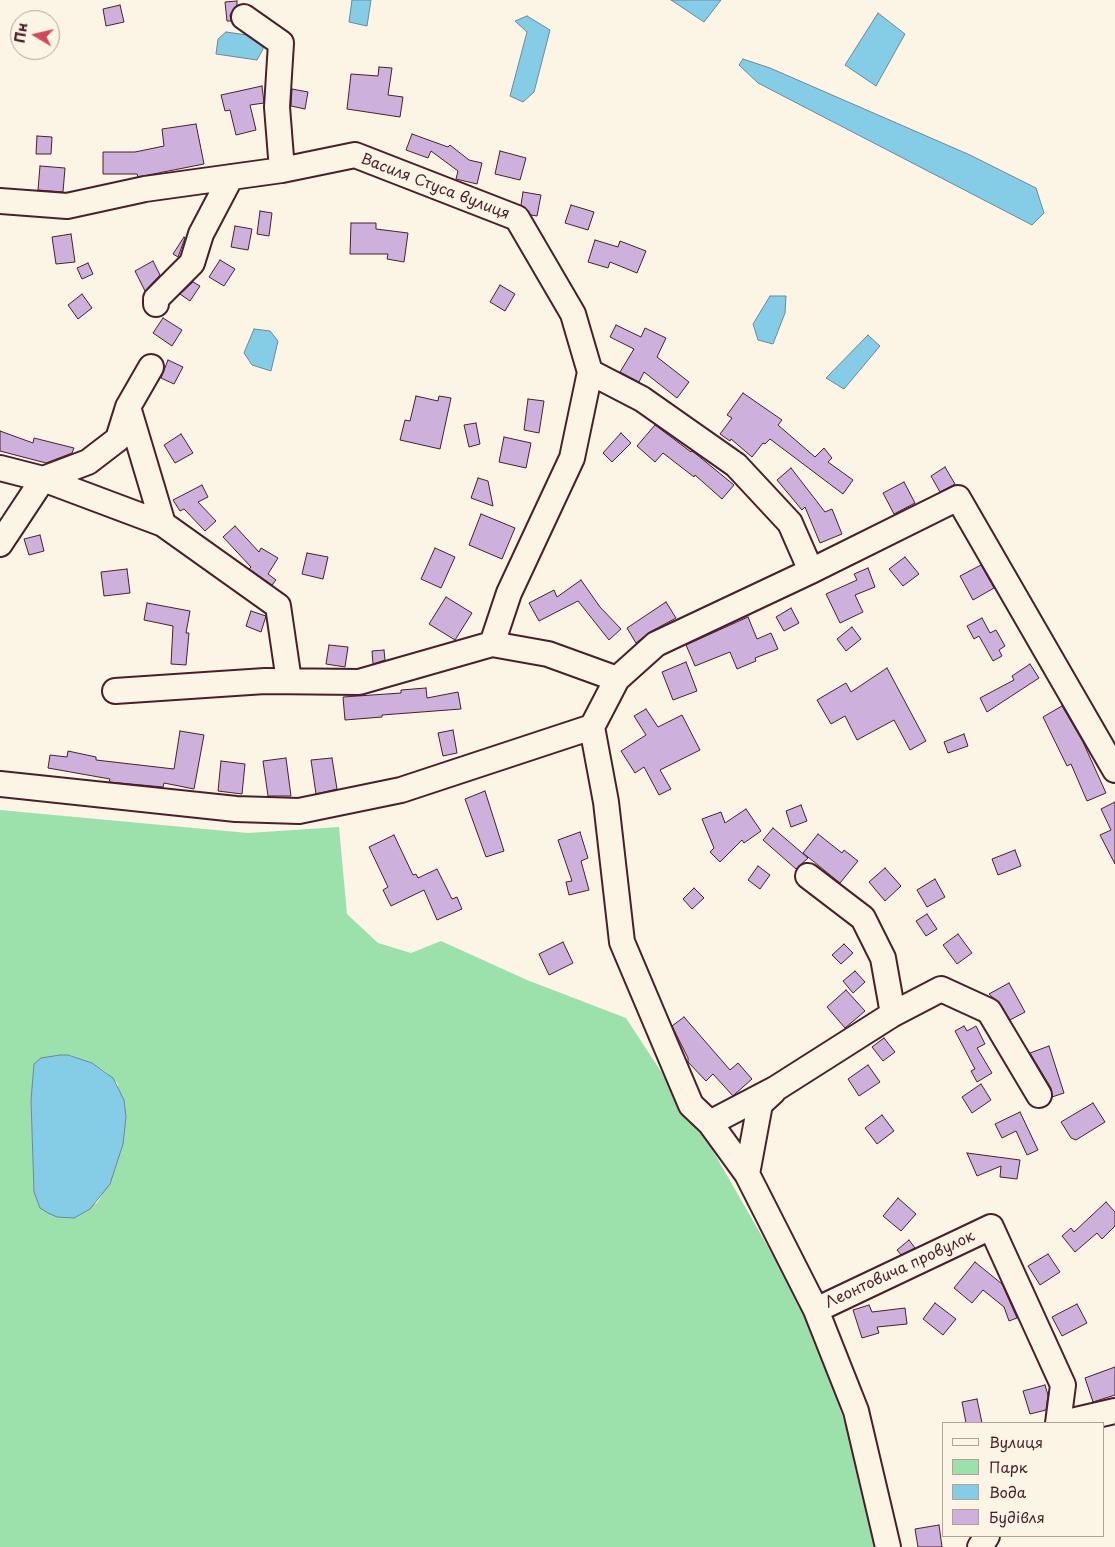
<!DOCTYPE html>
<meta charset="utf-8">
<style>
body{margin:0}
#map{position:relative;width:1115px;height:1547px;overflow:hidden;background:#fcf5e5;font-family:"Playpen Sans",sans-serif}
canvas{display:block}
.legend{position:absolute;left:942px;top:1422px;width:162px;height:115px;box-sizing:border-box;background:#fcf5e5;border:1px solid #b59f9b;margin:0;padding:6px 9px;list-style:none;font-size:15px;color:#4a1f2b}
.legend li{display:flex;align-items:center;gap:10px;height:25px}
.legend b{width:25px;border:1px solid #b59f9b}
.north{position:absolute;left:10px;top:10px;width:50px;height:50px;box-sizing:border-box;background:#fcf5e5;border:1px solid #b59f9b;border-radius:50%;rotate:279deg;font-size:14px;font-weight:700;line-height:20px;text-align:center;color:#4a1f2b}
.north::after{content:'';display:block;margin:auto;width:18px;height:22px;background:#d1495b;clip-path:polygon(50% 0,100% 100%,50% 72%,0 100%)}
</style>
<div id="map">
<canvas width="1115" height="1547"></canvas>
<ul class="legend">
<li><b style="height:6px;background:#fcf5e5"></b>Вулиця</li>
<li><b style="height:14px;background:#9ce0ac"></b>Парк</li>
<li><b style="height:14px;background:#85cde6"></b>Вода</li>
<li><b style="height:14px;background:#ceb0dc"></b>Будівля</li>
</ul>
<div class="north">Пн</div>
</div>
<script>
const g = document.querySelector('canvas').getContext('2d');
g.lineJoin = 'round';
function paint(path, color) { g.fillStyle = color; g.fill(path, 'evenodd'); }
const shape = rows => new Path2D(rows.map(r => 'M' + r).join(''));
function stroke(path, color, width, dash) { g.strokeStyle = color; g.lineWidth = width; g.lineCap = dash ? 'butt' : 'round'; g.setLineDash(dash || []); g.stroke(path); }
function write(font, color, halo, rows, align = 'center') {
  g.font = font + ' "Playpen Sans",sans-serif'; g.lineWidth = 5; g.setLineDash([]); g.textBaseline = 'middle'; g.strokeStyle = halo; g.fillStyle = color; for (const [text, x, y, turn = 0] of rows) {
    g.save(); g.translate(x, y); g.rotate((+turn || 0) * Math.PI / 180); g.textAlign = isNaN(turn) ? turn : align; if (halo) g.strokeText(text, 0, 0); g.fillText(text, 0, 0); g.restore();
  }
}
paint(shape([
 [0,810,248,833,339,827,347,914,378,943,411,953,441,941,527,980,626,1018,713,1151,807,1315,870,1495,880,1547,0,1547],
 [60,1055,69,1055,92,1063,106,1072,118,1084,102,1195,97,1203,65,1218,48,1213,34,1192,31,1100,47,1057]
]), '#9ce0ac');
const water = shape([
 [352,0,371,0,367,26,349,22,352,0],
 [671,0,721,0,704,22,671,0],
 [878,13,905,34,876,86,845,65,878,13],
 [527,16,550,30,534,92,523,102,510,96,527,32,515,21,527,16],
 [226,32,261,37,263,49,257,60,216,54,218,39,226,32],
 [743,59,770,68,970,155,1036,188,1044,213,1032,225,758,83,739,65,743,59],
 [770,296,786,296,785,313,773,344,758,340,753,324,770,296],
 [254,329,270,331,278,341,271,371,252,365,244,353,254,329],
 [868,335,880,346,844,389,826,378,868,335],
 [60,1055,68,1055,92,1063,113,1078,124,1100,126,1117,123,1144,110,1184,90,1209,74,1218,57,1217,48,1213,40,1208,34,1192,31,1100,34,1064,41,1058,60,1055]
]);
paint(water, '#85cde6');
stroke(water, '#6d879b', 1);
const building = shape([
 [237,1,237,5,230,15,231,21,227,21,225,2,237,1],
 [120,5,124,22,106,26,103,9,120,5],
 [379,67,392,68,388,95,403,97,400,117,347,109,351,74,378,76,379,67],
 [262,86,264,103,250,105,256,130,236,135,230,110,225,111,221,95,262,86],
 [292,89,308,92,305,109,291,106,292,89],
 [196,124,204,164,138,177,137,174,103,174,103,152,135,152,164,146,162,129,196,124],
 [412,134,448,147,450,145,469,160,482,163,477,184,456,179,458,171,431,151,428,158,406,150,412,134],
 [37,136,52,137,51,154,36,154,37,136],
 [500,151,526,158,520,180,495,174,500,151],
 [40,166,65,168,63,192,38,190,40,166],
 [523,192,541,195,537,216,531,215,521,205,523,192],
 [571,205,594,212,588,230,565,223,571,205],
 [260,211,272,213,269,236,257,234,260,211],
 [351,223,376,223,376,229,408,233,404,262,387,259,388,254,350,254,351,223],
 [235,226,252,229,248,250,231,247,235,226],
 [71,234,75,262,56,264,52,237,71,234],
 [184,237,185,238,178,257,173,254,184,237],
 [595,240,618,247,620,241,646,251,637,273,610,262,608,268,588,262,595,240],
 [220,260,235,269,224,286,209,277,220,260],
 [153,261,160,275,145,291,135,271,153,261],
 [88,263,93,274,82,279,77,268,88,263],
 [193,282,200,286,190,301,180,294,193,282],
 [500,285,515,294,505,311,490,302,500,285],
 [82,294,92,308,78,319,68,305,82,294],
 [163,318,182,330,172,346,153,333,163,318],
 [616,325,641,337,645,328,666,338,657,357,689,382,677,398,644,372,639,382,620,372,634,349,610,337,616,325],
 [168,360,183,367,174,384,161,378,168,360],
 [743,393,782,420,778,425,815,457,824,448,832,458,828,462,853,480,843,494,770,439,765,444,763,443,752,457,731,439,730,441,720,434,732,418,727,415,743,393],
 [416,396,438,401,439,396,451,398,440,449,400,440,405,420,410,421,416,396],
 [528,399,544,401,539,433,524,430,528,399],
 [476,423,480,444,469,447,464,425,476,423],
 [655,425,691,452,692,451,696,454,734,485,722,499,695,475,694,477,663,453,655,462,637,446,655,425],
 [0,431,33,443,34,438,74,448,72,453,46,463,0,451,0,431],
 [621,433,631,443,612,462,603,453,621,433],
 [181,434,193,453,175,463,164,445,181,434],
 [504,437,531,443,526,468,499,462,504,437],
 [945,467,955,484,940,492,931,476,945,467],
 [791,468,825,512,832,509,842,534,820,543,805,507,802,510,777,480,791,468],
 [478,478,488,481,493,506,471,498,478,478],
 [904,482,915,503,894,514,883,493,904,482],
 [202,485,208,497,198,502,216,521,205,531,184,509,180,511,173,500,202,485],
 [481,514,515,528,502,559,469,545,481,514],
 [235,526,259,552,261,548,278,558,268,574,276,580,272,585,249,569,251,567,223,537,235,526],
 [40,535,44,551,29,555,24,539,40,535],
 [435,548,455,557,441,588,421,579,435,548],
 [307,553,328,557,323,579,302,574,307,553],
 [905,557,919,574,903,586,889,569,905,557],
 [981,565,994,588,973,600,960,576,981,565],
 [868,568,875,587,855,595,863,612,840,623,826,594,857,580,854,574,868,568],
 [127,569,130,593,104,596,101,572,127,569],
 [581,580,600,607,621,629,609,640,578,601,539,621,529,603,554,590,557,597,581,580],
 [446,597,472,613,455,640,429,624,446,597],
 [666,602,676,618,650,632,636,643,627,628,666,602],
 [147,603,190,611,186,633,189,633,186,665,171,664,173,626,144,620,147,603],
 [791,608,799,623,784,631,776,617,791,608],
 [251,611,266,616,261,632,246,626,251,611],
 [748,617,757,639,771,633,778,649,755,658,756,661,737,669,730,652,695,666,686,645,748,617],
 [982,618,990,633,996,630,1005,646,999,650,1002,656,993,661,979,636,974,639,967,626,982,618],
 [852,627,861,639,846,651,837,639,852,627],
 [329,645,348,647,345,667,326,664,329,645],
 [384,650,385,660,373,664,372,651,384,650],
 [686,662,697,691,673,700,662,672,686,662],
 [1030,664,1039,678,987,712,980,698,1014,680,1012,676,1030,664],
 [887,668,926,741,910,750,894,720,857,740,845,716,831,724,817,700,846,683,851,692,887,668],
 [426,688,427,698,458,692,461,709,382,715,382,717,345,720,343,697,401,693,401,690,426,688],
 [1062,706,1083,742,1106,793,1087,801,1071,764,1067,766,1043,717,1062,706],
 [646,709,658,727,682,715,700,750,660,770,671,789,659,795,644,767,635,773,621,751,646,735,634,716,646,709],
 [453,730,457,753,443,756,438,733,453,730],
 [180,731,204,735,194,789,164,783,163,787,109,782,110,779,48,768,50,755,67,757,68,751,96,757,96,760,174,769,180,731],
 [964,734,968,746,948,753,944,742,964,734],
 [286,758,291,796,268,796,263,761,286,758],
 [332,758,337,789,316,794,311,760,332,758],
 [221,761,245,764,242,794,218,791,221,761],
 [485,791,504,851,486,857,465,799,485,791],
 [1115,802,1115,864,1100,835,1111,830,1101,809,1115,802],
 [801,805,807,821,791,827,786,811,801,805],
 [746,809,761,831,744,843,742,840,720,862,710,852,714,848,702,819,721,812,725,823,746,809],
 [773,828,808,858,796,869,763,840,773,828],
 [580,832,588,858,581,861,589,890,569,895,566,882,572,881,558,840,580,832],
 [818,834,842,853,844,850,858,861,840,883,803,853,818,834],
 [394,835,413,875,416,874,418,878,437,869,452,899,457,897,462,909,437,920,424,890,391,906,383,890,388,887,369,847,394,835],
 [1015,850,1021,866,998,875,992,859,1015,850],
 [758,866,770,875,760,889,748,880,758,866],
 [885,868,901,886,885,901,869,882,885,868],
 [935,879,945,897,927,907,917,890,935,879],
 [694,888,704,898,692,909,683,899,694,888],
 [927,914,937,929,926,936,916,921,927,914],
 [958,934,972,953,957,964,943,945,958,934],
 [563,942,573,963,549,975,539,954,563,942],
 [844,944,853,953,841,964,832,955,844,944],
 [855,971,865,982,853,993,843,981,855,971],
 [1009,983,1025,1012,1010,1020,1000,1004,989,994,1009,983],
 [846,990,865,1011,845,1028,827,1007,846,990],
 [684,1017,730,1070,738,1063,752,1079,735,1094,733,1096,713,1074,706,1081,688,1062,688,1058,672,1026,684,1017],
 [964,1026,967,1031,976,1026,985,1044,977,1048,992,1073,977,1082,971,1071,975,1069,955,1031,964,1026],
 [884,1038,895,1052,883,1061,872,1047,884,1038],
 [1049,1046,1064,1093,1052,1097,1051,1088,1030,1053,1049,1046],
 [868,1065,880,1082,859,1096,848,1079,868,1065],
 [981,1084,991,1100,972,1113,962,1097,981,1084],
 [1093,1103,1105,1122,1076,1140,1071,1138,1061,1122,1093,1103],
 [1020,1112,1038,1150,1027,1155,1016,1131,1002,1138,995,1124,1020,1112],
 [882,1115,894,1131,877,1144,865,1128,882,1115],
 [967,1153,1020,1160,1017,1179,1000,1177,1001,1166,977,1176,967,1153],
 [898,1198,916,1214,901,1231,883,1216,898,1198],
 [1106,1202,1115,1212,1115,1226,1102,1239,1097,1233,1075,1252,1062,1236,1071,1228,1074,1232,1106,1202],
 [909,1240,915,1248,901,1255,897,1250,909,1240],
 [1048,1254,1060,1272,1040,1285,1028,1266,1048,1254],
 [975,1262,1002,1284,1017,1318,1009,1321,1004,1307,983,1290,972,1303,954,1288,975,1262],
 [935,1303,956,1319,943,1335,923,1319,935,1303],
 [1077,1304,1087,1323,1062,1336,1052,1317,1077,1304],
 [869,1305,872,1312,905,1308,907,1324,877,1327,879,1333,862,1338,853,1310,869,1305],
 [1115,1367,1115,1395,1093,1402,1085,1378,1115,1367],
 [1045,1385,1048,1395,1046,1410,1030,1414,1023,1391,1045,1385],
 [977,1399,982,1423,966,1423,962,1402,977,1399],
 [939,1525,942,1547,918,1547,915,1529,939,1525]
]);
paint(building, '#ceb0dc');
stroke(building, '#4a1f2b', 1);
const minor = shape([
 [244,17,281,43,277,107,282,170],
 [0,201,67,206,145,189,282,170,355,155,517,218,573,314,590,372,642,399,736,465,790,523,811,571],
 [156,304,156,299,192,263,201,234,231,177],
 [151,367,128,407,163,524],
 [0,468,43,479,88,462,118,439,128,407],
 [0,544,43,479,163,524,278,606,289,681],
 [492,644,509,593,572,458,590,372],
 [115,691,265,681,359,682,492,644,548,654,617,679],
 [592,727,606,802,622,942,691,1105,710,1123,747,1174,816,1310,856,1411,888,1547],
 [0,784,236,809,299,811,401,790,592,727,617,679,656,644,811,571,958,498,1115,770],
 [808,876,863,918,883,958,893,1014],
 [710,1123,775,1089,893,1014,941,989,989,1011,1039,1095],
 [747,1174,760,1104,773,1092],
 [816,1310,991,1227,1063,1385,1058,1423],
 [1063,1423,1115,1411],
 [980,1547,987,1536]
]);
stroke(minor, '#4a1f2b', 28);
stroke(minor, '#fcf5e5', 24);
write('15px', '#4a1f2b', '#fcf5e5', [
 ["Василя Стуса вулиця",435,187,21],
 ["Леонтовича провулок",900,1270,-25]
]);
</script>
